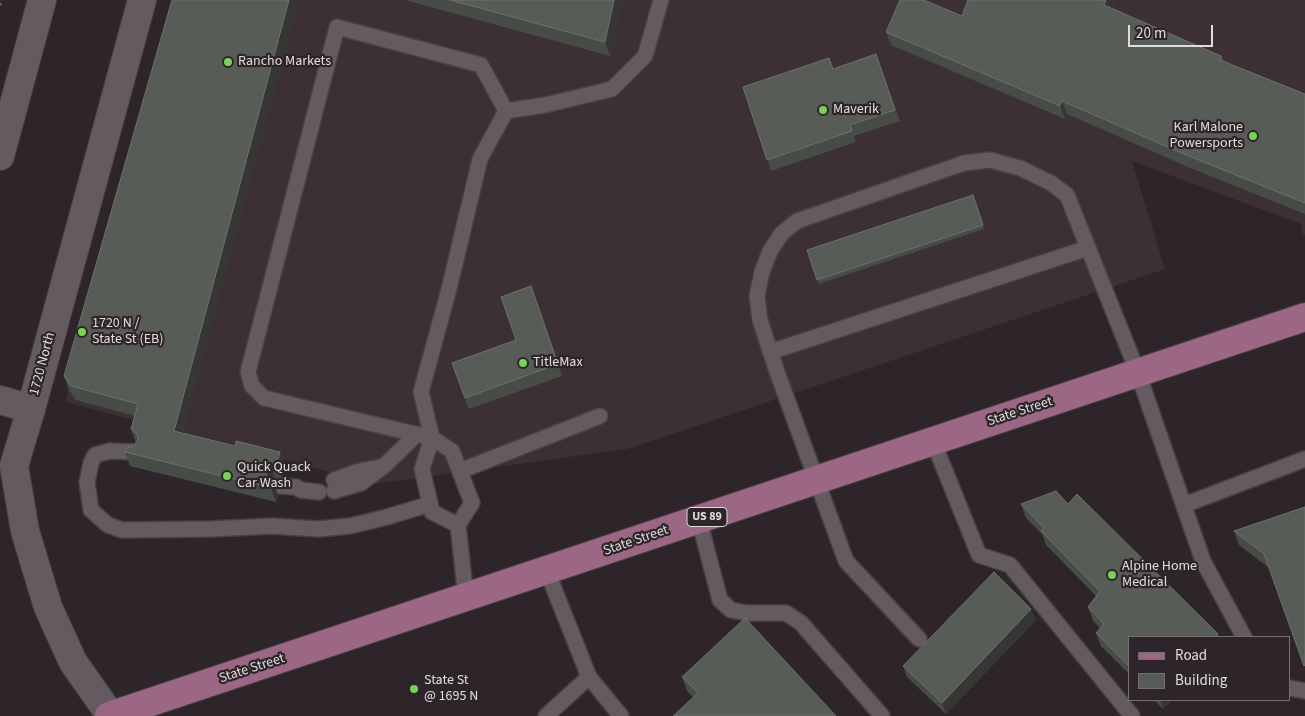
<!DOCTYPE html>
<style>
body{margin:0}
#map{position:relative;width:1305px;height:716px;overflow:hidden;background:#2d2529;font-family:"Source Sans 3",sans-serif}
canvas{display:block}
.legend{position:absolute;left:1128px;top:636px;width:162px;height:65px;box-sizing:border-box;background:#2d2529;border:1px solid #756e71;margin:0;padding:6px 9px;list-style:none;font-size:15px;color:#e0dbdd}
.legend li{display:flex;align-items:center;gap:10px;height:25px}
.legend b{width:25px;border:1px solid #756e71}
.scale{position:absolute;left:1128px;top:25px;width:85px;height:22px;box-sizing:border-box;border:2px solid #e0dbdd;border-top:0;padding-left:6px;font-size:15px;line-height:18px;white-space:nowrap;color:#e0dbdd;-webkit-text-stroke:4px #2d2529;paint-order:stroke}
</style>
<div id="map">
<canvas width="1305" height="716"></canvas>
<ul class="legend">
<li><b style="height:6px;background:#9c6685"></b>Road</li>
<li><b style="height:14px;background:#585c57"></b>Building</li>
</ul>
<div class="scale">20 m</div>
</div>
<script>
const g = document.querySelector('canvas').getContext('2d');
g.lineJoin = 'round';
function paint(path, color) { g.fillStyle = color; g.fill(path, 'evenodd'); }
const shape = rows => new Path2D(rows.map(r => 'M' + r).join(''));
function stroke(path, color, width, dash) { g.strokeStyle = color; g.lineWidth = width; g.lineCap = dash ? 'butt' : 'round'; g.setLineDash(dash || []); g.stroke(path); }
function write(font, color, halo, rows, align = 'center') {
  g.font = font + ' "Source Sans 3",sans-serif'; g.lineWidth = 4.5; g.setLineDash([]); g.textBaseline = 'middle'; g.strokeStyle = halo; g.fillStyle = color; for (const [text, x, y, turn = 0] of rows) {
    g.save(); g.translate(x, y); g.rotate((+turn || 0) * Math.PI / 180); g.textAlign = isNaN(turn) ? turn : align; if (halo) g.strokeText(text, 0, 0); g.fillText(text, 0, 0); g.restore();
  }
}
paint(shape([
 [174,0,1305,0,1305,235,1302,234,1301,224,1132,161,1165,269,627,449,374,484,66,402,68,389]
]), '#3c2f35');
const lane = shape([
 [506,111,481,65,337,27,248,372,252,386,264,398,432,438,421,392,449,289,480,159,506,111,545,105,612,89,645,56,661,0],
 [770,352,1088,248],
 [933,441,979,555,1010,565,1132,716],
 [134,452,110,451,95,455,91,463,87,482,91,510,108,525,122,530,210,529,272,526,318,529,350,526,387,517,430,504],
 [460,471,600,416],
 [334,480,359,471,380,467],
 [280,486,296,487,301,490,319,492],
 [334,491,361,483,384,466,417,434],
 [1184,505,1305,459],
 [699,520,720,600,731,610,747,613,786,613,801,623,882,716],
 [458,525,432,512,422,469,432,438,452,451,472,503,458,525,466,598],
 [919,639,846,561,776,369,760,320,757,296,762,272,770,251,782,233,797,221,964,163,990,160,1020,168,1051,183,1067,195,1138,373,1203,561,1244,637],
 [589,677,621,716],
 [1289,688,1305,691],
 [546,716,589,677,547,571]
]);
const street = shape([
 [0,156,42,0],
 [0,400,31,409]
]);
const secondary = shape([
 [111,716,73,662,48,607,25,531,14,466,31,409,142,0]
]);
const primary = shape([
 [109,716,1305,317]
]);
stroke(lane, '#464043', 18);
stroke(street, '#464043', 30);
stroke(secondary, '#464043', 30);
stroke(primary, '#464043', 30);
stroke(shape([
 [0,3,0,8]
]), '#736c6f', 3, [2.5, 2.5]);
stroke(lane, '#645b60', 15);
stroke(street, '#645b60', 28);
stroke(secondary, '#645b60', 28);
stroke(primary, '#9c6685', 28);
paint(shape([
 [172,0,298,0,182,433,235,446,280,452,285,466,282,477,275,478,273,482,278,495,276,502,130,466,125,452,134,446,136,443,131,429,135,416,76,400,69,390,64,376],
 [405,0,622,0,610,56],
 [968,0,1116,0,1112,9,1221,56,1224,61,1305,94,1305,214,1188,167,1067,114,1065,119,891,45,886,32,962,16],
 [876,54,900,121,854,136,856,142,771,171,743,87,833,69],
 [973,195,984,229,819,284,807,250],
 [531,286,562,376,469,409,452,363,516,340],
 [1021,504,1068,504,1218,634,1219,637,1129,637,1129,674,1101,646,1096,633,1100,628,1093,621,1088,607,1096,596,1046,545,1042,534,1026,518],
 [1305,507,1305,667,1269,568,1239,545,1234,531],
 [1031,609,1036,620,946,714,907,677,903,666],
 [682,677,836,716,693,697,687,691],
 [1154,700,1172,700,1163,709]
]), '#474d46');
paint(shape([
 [289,0,298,0,179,444,174,431],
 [614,0,622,0,610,56,605,42],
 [1106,0,1116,0,1108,18,1104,5],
 [1062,101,1067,114,1065,119,1060,106],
 [280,452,285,466,282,477,277,463],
 [270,464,275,478,273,482,278,495,276,502,267,477,266,471],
 [1031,609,1036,620,946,714,942,703],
 [1160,700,1172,700,1163,709]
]), '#363634');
const building = shape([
 [172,0,289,0,174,431,235,446,236,441,280,452,277,463,270,464,266,471,267,477,273,481,271,488,125,452,127,448,134,446,138,439,137,434,131,429,138,404,71,386,64,376,172,0],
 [450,0,614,0,605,42,450,0],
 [900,0,924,0,962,16,968,0,1106,0,1104,5,1221,56,1220,60,1305,94,1305,203,1184,154,1062,101,1060,106,886,32,900,0],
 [876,54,895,110,850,125,852,131,767,160,743,87,829,58,833,69,876,54],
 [973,195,983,225,817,280,807,250,973,195],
 [531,286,558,364,465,398,452,363,516,340,501,297,531,286],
 [1056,491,1068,504,1077,494,1218,634,1215,637,1129,637,1129,666,1096,633,1104,624,1088,607,1100,591,1041,531,1044,528,1021,504,1056,491],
 [1305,507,1305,665,1304,666,1264,554,1234,531,1305,507],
 [994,572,1031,609,942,703,903,666,994,572],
 [745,618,836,716,673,716,698,693,682,677,745,618]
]);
paint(building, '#585c57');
stroke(building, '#6d706c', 1);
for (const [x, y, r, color] of [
 [228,62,5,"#7ad156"],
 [823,110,5,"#7ad156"],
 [1253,136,5,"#7ad156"],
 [82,332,5,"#7ad156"],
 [523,363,5,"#7ad156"],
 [227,476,5,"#7ad156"],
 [1112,575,5,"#7ad156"],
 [414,689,5,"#7ad156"]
]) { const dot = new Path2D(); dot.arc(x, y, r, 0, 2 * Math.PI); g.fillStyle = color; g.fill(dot); stroke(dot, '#2d2529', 2); }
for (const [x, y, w] of [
 [707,517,40]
]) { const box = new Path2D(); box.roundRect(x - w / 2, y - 9.5, w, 19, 4); g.fillStyle = '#2d2529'; g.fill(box); stroke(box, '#e0dbdd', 1); }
write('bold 12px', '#e0dbdd', null, [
 ["US 89",707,517]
]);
write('14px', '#e0dbdd', '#2d2529', [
 ["Rancho Markets",238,62],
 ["Maverik",833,110],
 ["Karl Malone",1243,128,"right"],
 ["Powersports",1243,144,"right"],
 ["1720 N /",92,324],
 ["State St (EB)",92,340],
 ["TitleMax",533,363],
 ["Quick Quack",237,468],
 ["Car Wash",237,484],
 ["Alpine Home",1122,567],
 ["Medical",1122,583],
 ["State St",424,681],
 ["@ 1695 N",424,697]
], 'left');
write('14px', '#e0dbdd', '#2d2529', [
 ["1720 North",43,364,-75],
 ["State Street",1020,412,-18],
 ["State Street",636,541,-19],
 ["State Street",252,669,-18]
]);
</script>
